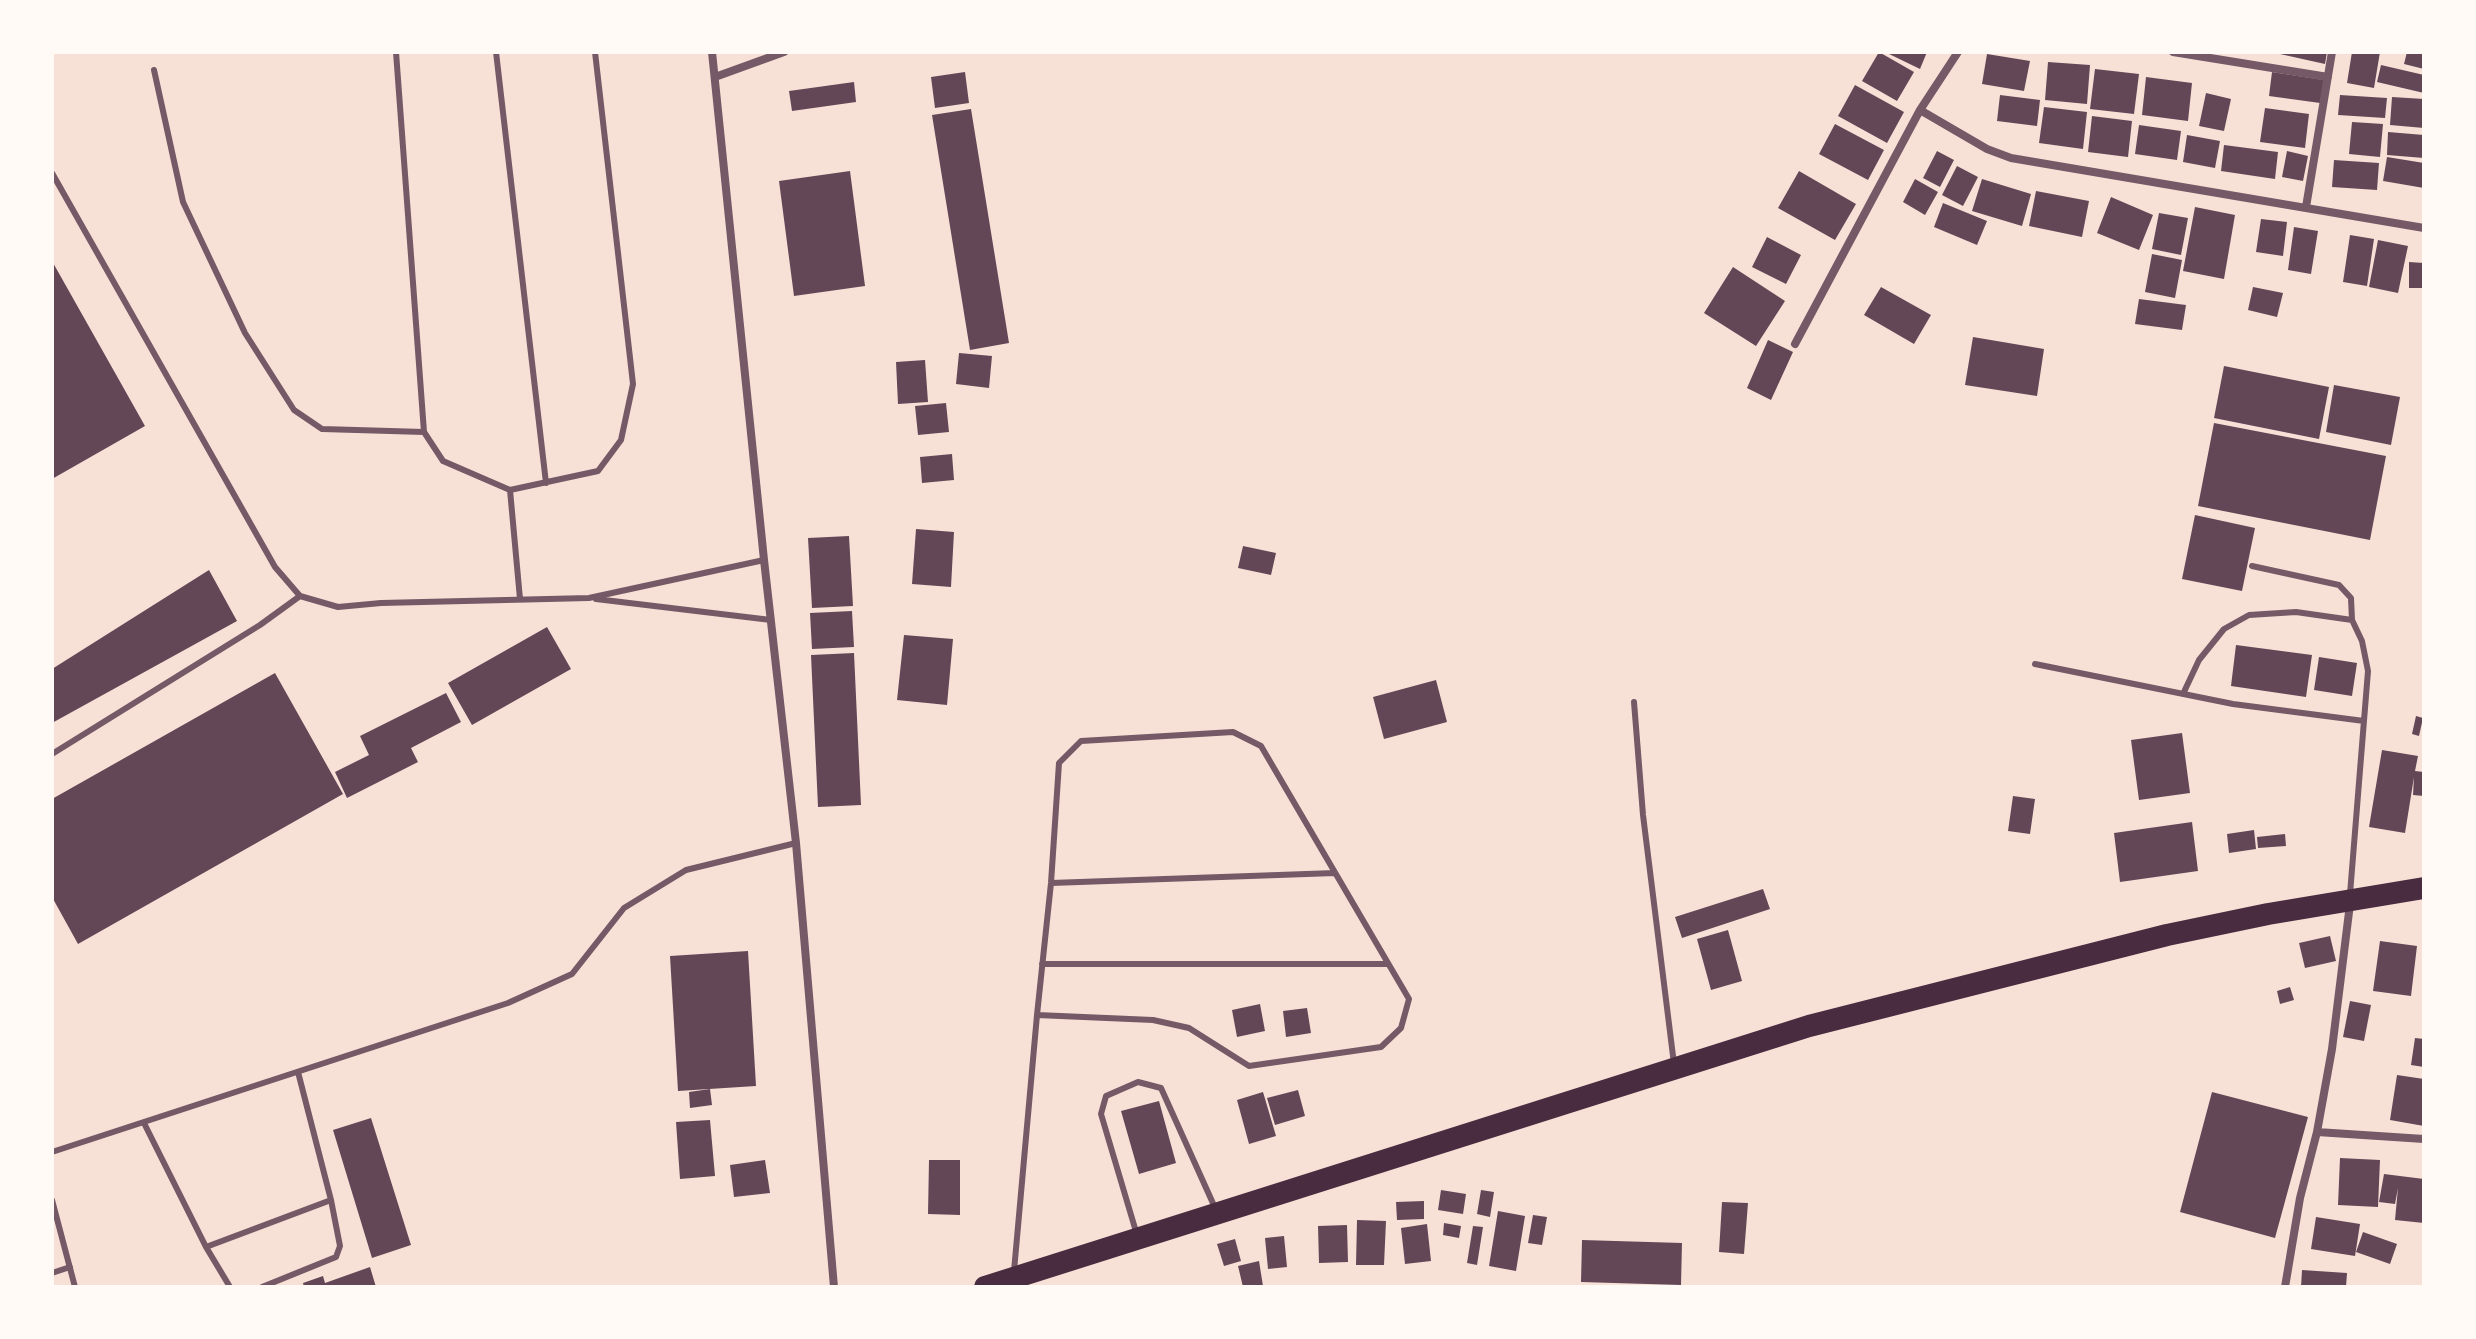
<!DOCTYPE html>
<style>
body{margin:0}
#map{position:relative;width:2476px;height:1339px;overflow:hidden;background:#f7e1d7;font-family:"Work Sans",sans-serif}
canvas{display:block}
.frame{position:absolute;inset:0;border:54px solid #fffaf5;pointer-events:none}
</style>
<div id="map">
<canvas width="2476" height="1339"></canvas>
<div class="frame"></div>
</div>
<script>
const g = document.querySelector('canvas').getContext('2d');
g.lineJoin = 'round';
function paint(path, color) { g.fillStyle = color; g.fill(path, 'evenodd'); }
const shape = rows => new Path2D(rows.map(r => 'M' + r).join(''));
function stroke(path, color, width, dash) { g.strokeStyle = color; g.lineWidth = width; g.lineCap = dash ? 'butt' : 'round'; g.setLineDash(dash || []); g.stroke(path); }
paint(shape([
 [1879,52,1914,72,1897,101,1862,81],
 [1885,52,1927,52,1920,69],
 [2271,52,2327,52,2325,64],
 [2352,52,2380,52,2374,88,2347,83],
 [2407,52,2424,52,2424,69,2404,64],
 [1987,54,2030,61,2024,91,1982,84],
 [2048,62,2090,65,2087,104,2045,100],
 [2381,65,2424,75,2424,93,2377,82],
 [2095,69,2139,74,2134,114,2090,109],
 [965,72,969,103,935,108,931,77],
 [2272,72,2324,80,2320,103,2269,96],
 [2146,77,2192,83,2188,121,2142,115],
 [854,82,856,102,792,111,789,91],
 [1855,85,1904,112,1887,143,1838,116],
 [2206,93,2231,99,2224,131,2199,126],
 [2000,95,2040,100,2037,126,1997,121],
 [2340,95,2387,98,2385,118,2338,115],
 [2392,97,2424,99,2424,128,2390,125],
 [2044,107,2087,112,2083,149,2039,143],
 [2265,108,2309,114,2305,148,2260,142],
 [971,109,1009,343,970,350,932,115],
 [2092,116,2132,121,2128,157,2088,152],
 [2352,122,2383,124,2380,157,2349,154],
 [1835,124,1884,150,1868,180,1819,154],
 [2139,125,2181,131,2177,160,2135,154],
 [2388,132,2424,135,2424,158,2387,155],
 [2187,135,2220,141,2215,168,2183,162],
 [2224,145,2278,152,2275,179,2221,171],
 [1937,151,1954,160,1940,187,1923,178],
 [2287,151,2308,156,2303,181,2282,177],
 [2387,157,2424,163,2424,188,2383,181],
 [2334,160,2379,163,2377,190,2332,187],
 [1957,166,1978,177,1963,206,1942,195],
 [850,171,865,286,794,296,779,181],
 [1799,171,1856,204,1835,240,1778,208],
 [1915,179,1938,192,1925,215,1903,202],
 [1982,179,2031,194,2022,226,1972,211],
 [2036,191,2089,201,2082,237,2029,226],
 [2111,197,2153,215,2139,250,2097,233],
 [1943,203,1987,221,1977,245,1934,227],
 [2195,207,2235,215,2224,279,2183,271],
 [2159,213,2188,218,2181,255,2152,249],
 [2261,219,2287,222,2283,256,2256,252],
 [2294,227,2318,231,2311,274,2288,270],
 [2350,235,2374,239,2367,286,2343,282],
 [1767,237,1801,255,1786,284,1752,267],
 [2378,240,2408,246,2398,293,2369,287],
 [2152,254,2182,260,2175,298,2145,292],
 [52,261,145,426,52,479],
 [2409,262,2424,263,2424,288,2409,288],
 [1733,267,1785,301,1756,346,1704,313],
 [1881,287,1931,315,1914,344,1864,315],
 [2253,287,2283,293,2277,317,2248,310],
 [2139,299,2186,305,2182,330,2135,324],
 [1973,337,2044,349,2037,396,1965,385],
 [1768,340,1793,352,1771,400,1747,388],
 [959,353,992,356,989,388,956,384],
 [925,360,928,402,898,404,896,362],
 [2224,366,2329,387,2319,439,2214,418],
 [2334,385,2400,397,2391,445,2326,432],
 [946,403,949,432,918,435,915,406],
 [2214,423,2386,456,2370,540,2198,506],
 [952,454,954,480,922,483,920,457],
 [2195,515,2255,528,2242,591,2182,579],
 [916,529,954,532,951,587,912,584],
 [849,536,853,606,812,608,808,538],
 [1243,546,1276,553,1271,575,1238,568],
 [209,570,237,621,52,723,52,669],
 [852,611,854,647,812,649,810,613],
 [547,627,571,669,472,725,448,683],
 [904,635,953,639,947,705,897,700],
 [2236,645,2312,655,2306,697,2231,686],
 [854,653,861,805,818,807,811,655],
 [2319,657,2357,663,2352,696,2314,690],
 [275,673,343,794,78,944,52,897,52,799],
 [1436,680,1447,722,1384,739,1373,697],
 [446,693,461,722,411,748,418,762,347,798,335,772,369,755,360,736],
 [2416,716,2423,718,2419,736,2412,734],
 [2182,733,2190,793,2139,800,2131,740],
 [2382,750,2418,756,2415,771,2424,772,2424,796,2413,795,2414,777,2405,833,2369,827],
 [2013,796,2035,799,2030,834,2008,831],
 [2192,822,2198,871,2120,882,2114,833],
 [2254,830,2256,849,2229,853,2227,834],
 [2285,834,2286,846,2258,848,2257,837],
 [1763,889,1770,909,1682,938,1675,917],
 [1728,930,1742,981,1711,990,1697,939],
 [2330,936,2336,961,2305,968,2299,943],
 [2380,941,2417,946,2411,996,2373,991],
 [748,951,756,1086,678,1091,670,956],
 [2290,987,2294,1000,2280,1004,2277,991],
 [2350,1001,2371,1005,2364,1041,2343,1037],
 [1260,1004,1265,1031,1237,1037,1232,1010],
 [1307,1008,1311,1033,1286,1037,1283,1011],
 [2415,1038,2424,1039,2424,1067,2411,1065],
 [2397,1075,2424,1079,2424,1126,2390,1120],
 [710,1089,712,1105,690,1108,689,1092],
 [1298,1090,1305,1116,1275,1125,1267,1098],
 [1263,1092,1276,1136,1249,1144,1237,1100],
 [2212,1092,2308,1117,2275,1238,2180,1212],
 [1159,1101,1176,1163,1139,1174,1121,1111],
 [371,1118,411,1245,372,1258,333,1130],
 [710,1120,715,1176,680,1179,676,1122],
 [2340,1158,2380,1160,2378,1207,2338,1205],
 [765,1160,770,1193,734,1197,730,1165],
 [929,1160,960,1160,960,1215,928,1214],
 [2384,1174,2424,1179,2424,1223,2395,1220,2398,1188,2395,1204,2379,1202],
 [1441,1190,1466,1194,1463,1214,1438,1210],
 [1481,1190,1494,1192,1490,1217,1477,1214],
 [1424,1201,1424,1219,1397,1220,1396,1202],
 [1722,1202,1748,1203,1744,1254,1719,1252],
 [1498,1211,1525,1216,1516,1271,1489,1266],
 [1533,1215,1547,1217,1542,1245,1528,1243],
 [2316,1217,2360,1224,2355,1256,2311,1249],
 [1357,1220,1386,1221,1384,1265,1356,1265],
 [1444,1223,1461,1226,1459,1238,1443,1235],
 [1427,1224,1431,1261,1405,1264,1401,1228],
 [1347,1225,1348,1262,1319,1263,1318,1226],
 [1473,1226,1483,1227,1477,1265,1467,1263],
 [2363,1232,2397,1244,2390,1264,2356,1252],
 [1284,1236,1287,1267,1268,1269,1265,1238],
 [1235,1239,1241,1261,1224,1266,1217,1244],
 [1582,1240,1682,1243,1681,1285,1581,1282],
 [1259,1261,1263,1286,1243,1287,1238,1266],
 [370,1267,376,1287,304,1287,303,1283,323,1276,325,1283],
 [2302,1270,2347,1273,2346,1287,2301,1287]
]), '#644757');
stroke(shape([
 [396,52,424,432,443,461,510,490,598,471,621,440,633,384,595,52],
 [496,52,546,483],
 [154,70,183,202,245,333,294,410,322,429,424,432],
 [52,173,275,567,300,596,338,607,381,603,589,598,764,560],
 [510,490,520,599],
 [2252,566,2339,585,2351,598,2352,620],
 [596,599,771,620],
 [2035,664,2233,704,2364,721],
 [2183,694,2199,660,2224,629,2249,615,2296,612,2352,620,2362,641,2368,671,2350,894],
 [1634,702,1643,815,1674,1064],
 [52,754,260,625,300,596],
 [1051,883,1335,873],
 [1042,964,1388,964],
 [144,1123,206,1247,331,1200,298,1072],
 [52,1152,508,1003,572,974,624,908,686,870,796,843],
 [52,1200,75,1287],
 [1137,1235,1101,1114,1106,1096,1138,1082,1161,1088,1216,1210],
 [206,1247,230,1287],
 [1014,1271,1037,1015,1051,883,1059,763,1081,741,1233,732,1261,746,1409,999,1401,1028,1381,1047,1249,1066,1189,1028,1153,1020,1037,1015],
 [52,1273,70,1267],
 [262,1287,336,1257,340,1246,331,1200]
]), '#755966', 6);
stroke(shape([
 [712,52,764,560,796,843,834,1287],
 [2173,52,2328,77],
 [715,77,784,52],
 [1920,110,1987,149,2011,158,2424,228],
 [2306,207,2332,52],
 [1795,344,1920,110,1958,52],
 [2317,1132,2424,1139],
 [2285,1287,2300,1198,2317,1132,2332,1049,2350,904]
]), '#755966', 8);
stroke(shape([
 [985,1287,1809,1026,2167,935,2268,914,2424,888]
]), '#4a2c40', 22);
</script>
